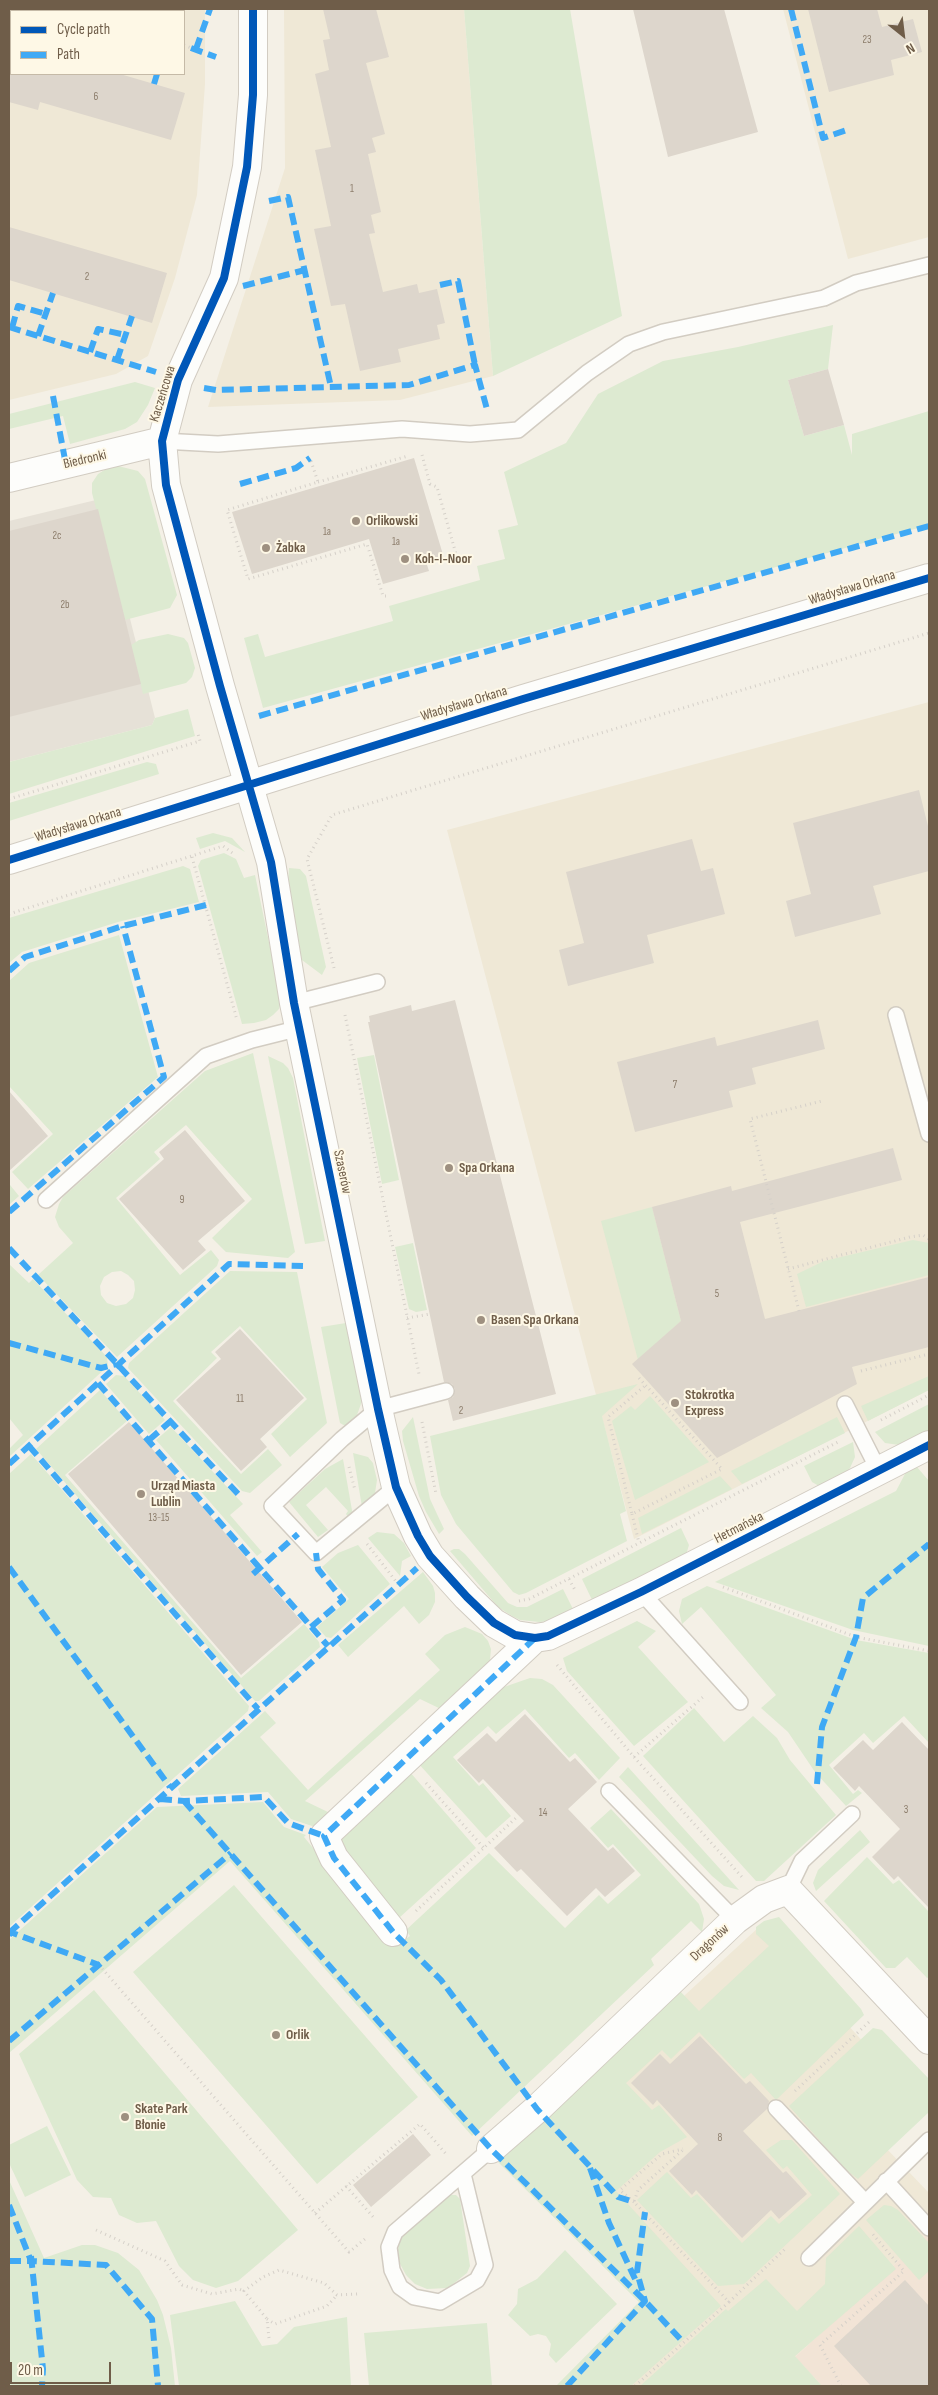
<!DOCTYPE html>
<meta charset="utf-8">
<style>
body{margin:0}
#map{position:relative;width:938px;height:2395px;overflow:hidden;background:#f4f0e6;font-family:"Sofia Sans Condensed",sans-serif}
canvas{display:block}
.frame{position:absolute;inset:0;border:10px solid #6f5d49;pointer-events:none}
.legend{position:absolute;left:10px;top:10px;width:175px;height:65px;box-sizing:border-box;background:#fef8e6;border:1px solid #c5baa7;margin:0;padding:6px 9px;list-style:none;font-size:15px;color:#6f5d49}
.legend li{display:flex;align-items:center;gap:10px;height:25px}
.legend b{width:25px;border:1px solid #c5baa7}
.north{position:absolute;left:878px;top:10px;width:50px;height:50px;-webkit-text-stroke:4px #fef8e6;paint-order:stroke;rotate:151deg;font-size:14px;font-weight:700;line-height:20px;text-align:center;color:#6f5d49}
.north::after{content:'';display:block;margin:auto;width:18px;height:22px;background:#6f5d49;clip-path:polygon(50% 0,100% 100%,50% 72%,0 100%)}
.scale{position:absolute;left:10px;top:2362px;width:101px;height:22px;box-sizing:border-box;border:2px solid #6f5d49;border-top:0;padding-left:6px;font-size:15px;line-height:18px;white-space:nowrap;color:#6f5d49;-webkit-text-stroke:4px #fef8e6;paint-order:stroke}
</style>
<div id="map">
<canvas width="938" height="2395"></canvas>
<div class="frame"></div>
<ul class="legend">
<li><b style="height:6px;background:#0057b8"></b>Cycle path</li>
<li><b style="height:6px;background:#3fa9f5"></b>Path</li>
</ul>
<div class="north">N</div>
<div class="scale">20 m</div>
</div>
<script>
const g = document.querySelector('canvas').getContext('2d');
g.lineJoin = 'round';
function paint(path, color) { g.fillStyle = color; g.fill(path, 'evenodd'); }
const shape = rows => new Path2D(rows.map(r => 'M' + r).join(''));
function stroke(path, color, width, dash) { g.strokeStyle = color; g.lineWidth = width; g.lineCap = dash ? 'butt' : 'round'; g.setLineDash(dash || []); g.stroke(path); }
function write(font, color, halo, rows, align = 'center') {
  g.font = font + ' "Sofia Sans Condensed",sans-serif'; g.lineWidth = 4; g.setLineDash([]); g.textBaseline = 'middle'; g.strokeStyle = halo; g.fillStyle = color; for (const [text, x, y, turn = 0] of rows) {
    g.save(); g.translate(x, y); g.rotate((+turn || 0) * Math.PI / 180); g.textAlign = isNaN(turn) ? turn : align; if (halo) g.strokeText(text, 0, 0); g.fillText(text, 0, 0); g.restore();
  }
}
paint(shape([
 [9,9,205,9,205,84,197,195,175,278,148,356,116,374,9,400],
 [11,11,184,11,184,74,11,74],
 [284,9,464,9,493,376,400,400,208,407,285,168],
 [783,9,929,9,929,237,848,259],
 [929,702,929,1390,634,1539,447,830],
 [759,1927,925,2110,886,2148,929,2193,929,2232,795,2357,822,2386,590,2386,671,2313,524,2143]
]), '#efe8d6');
paint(shape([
 [929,2232,929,2386,822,2386,795,2357]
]), '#f2e4d6');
paint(shape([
 [100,499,155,718,152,725,9,762,9,521]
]), '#e6e1d7');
paint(shape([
 [464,9,570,9,622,316,493,376],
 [833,325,828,369,788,380,804,436,844,425,852,455,852,434,929,411,929,525,263,708,244,638,258,634,265,657,393,621,389,606,480,580,477,566,505,559,498,530,518,525,504,472,566,443,598,394,663,361,738,347],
 [135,382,155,388,148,405,137,422,125,429,70,444,63,416,9,429,9,414],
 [118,466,138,471,145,479,177,595,170,608,125,620,92,493,92,483,98,474,106,469],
 [168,634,184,638,188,643,195,668,192,677,186,683,143,694,131,645,139,640],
 [188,709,195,736,9,794,9,762,152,725,155,718],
 [147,762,156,764,159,774,9,821,9,803],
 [213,833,232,838,245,852,225,841,200,849,196,838],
 [224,853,236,859,244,878,255,875,281,1000,279,1009,273,1015,266,1020,254,1023,242,1024,198,866,201,860],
 [183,866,190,869,199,902,118,922,22,952,9,963,9,918],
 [289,868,300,869,306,876,326,967,322,975,302,960,287,897],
 [119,935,158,1077,28,1189,12,1172,53,1134,9,1086,9,981,29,963],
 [253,1053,295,1252,288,1258,226,1252,212,1238,252,1199,186,1125,154,1152,160,1159,116,1198,180,1275,211,1250,219,1260,217,1266,117,1357,38,1275,73,1243,59,1227,55,1217,59,1204,63,1197,205,1071],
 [121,1271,128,1275,134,1281,135,1290,133,1298,126,1304,116,1306,107,1303,101,1295,100,1286,104,1277,112,1272],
 [374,1055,399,1180,382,1184,357,1058],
 [268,1056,283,1063,288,1068,293,1078,325,1241,305,1244],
 [10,1185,19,1196,9,1205,9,1186],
 [652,1207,681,1321,638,1360,601,1221],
 [913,1240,929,1243,929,1275,806,1307,797,1274,824,1261],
 [413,1243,427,1310,416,1312,409,1309,395,1247],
 [9,1264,29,1283,33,1279,107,1357,108,1366,9,1457,9,1449,23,1435,9,1418],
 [230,1271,297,1272,327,1423,290,1457,271,1434,307,1399,240,1326,211,1352,217,1358,173,1401,241,1474,268,1449,282,1465,250,1493,242,1491,128,1368,129,1363],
 [346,1323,362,1401,356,1418,347,1427,340,1423,321,1327],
 [116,1375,124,1376,165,1420,149,1434,106,1384],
 [929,1376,929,1390,868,1421,861,1406],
 [638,1384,602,1416,626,1511,620,1514,627,1541,526,1593,519,1595,513,1592,456,1524,441,1495,430,1436],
 [100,1390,127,1421,65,1475,241,1678,304,1624,319,1642,320,1647,259,1701,255,1701,36,1449],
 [650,1396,709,1462,635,1500,612,1421,631,1406,635,1410],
 [929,1404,929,1432,899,1445,885,1443,875,1432],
 [413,1417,430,1499,444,1529,439,1534,426,1512,419,1496,403,1441,402,1431],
 [837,1417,845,1433,742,1484,731,1471],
 [171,1427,243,1504,230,1515,262,1552,257,1556,156,1440],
 [853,1442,855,1457,850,1468,845,1475,819,1486,812,1482,804,1466],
 [353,1453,368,1457,373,1463,377,1480,375,1493,362,1507],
 [31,1454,249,1706,248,1711,9,1927,9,1474],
 [343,1459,353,1516,350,1519,346,1514,348,1511,326,1487,306,1505,328,1530,318,1537,289,1502,325,1469],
 [917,1467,929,1481,929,1646,853,1630,715,1582,896,1491,906,1472],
 [720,1476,732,1489,642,1534,638,1518],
 [681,1528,689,1545,686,1555,593,1602,582,1579],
 [377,1532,394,1534,404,1543,411,1556,402,1561,400,1576,368,1538],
 [358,1545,390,1584,331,1638,326,1637,317,1627,349,1599,322,1567,338,1553],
 [454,1549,459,1549,465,1554,508,1603,517,1607,527,1607,563,1589,574,1611,552,1621,539,1622,520,1620,512,1616,498,1607,450,1551],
 [423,1572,433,1586,435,1593,435,1602,429,1615,419,1624,404,1606,348,1657,338,1645],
 [707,1586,856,1640,929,1653,929,1743,904,1716,873,1743,864,1733,829,1765,853,1794,858,1790,862,1793,846,1806,815,1772,788,1732,761,1708,776,1695,701,1607,682,1624,679,1611,682,1599],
 [637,1621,656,1631,638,1647,688,1702,634,1746,567,1671,563,1658],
 [465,1627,482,1634,488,1641,491,1649,490,1660,486,1669,445,1711,420,1699,305,1801,330,1813,315,1827,291,1819,268,1792,181,1796,178,1789,265,1711,276,1723,260,1737,308,1790,440,1670,425,1654,445,1635],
 [530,1678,542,1679,553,1685,620,1758,599,1780,575,1753,569,1758,525,1709,496,1734,488,1726,453,1757,479,1786,483,1783,511,1816,486,1838,417,1762,504,1687],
 [694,1708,724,1742,753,1716,777,1738,790,1760,836,1815,764,1881,756,1881,643,1756],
 [628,1767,739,1890,724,1886,712,1876,619,1777],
 [409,1771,476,1848,399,1918,338,1842,340,1834],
 [263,1802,284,1827,306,1835,304,1837,394,1947,410,1936,406,1930,489,1853,565,1928,599,1895,608,1904,641,1875,613,1844,608,1848,590,1828,611,1809,699,1904,704,1919,702,1932,691,1921,651,1959,654,1965,472,2136,230,1861,9,2053,9,1940,157,1807],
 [860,1830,870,1842,816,1891,813,1883,818,1870],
 [867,1857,893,1884,899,1880,929,1912,929,1977,927,1978,907,1957,895,1968,886,1968,824,1901],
 [234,1885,418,2097,317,2184,133,1972],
 [779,1917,861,2009,864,2015,776,2100,751,2073,744,2079,699,2032,671,2059,662,2050,626,2083,652,2110,659,2105,687,2137,660,2152,616,2191,721,2306,631,2386,556,2386,639,2302,498,2162,679,1990,699,2011,769,1946,756,1934,756,1927,764,1921],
 [94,1990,298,2230,238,2281,216,2288,193,2280,179,2266,156,2221,137,2223,119,2215,111,2198,93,2197,77,2180,19,2054],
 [873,2028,882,2030,929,2079,929,2112,858,2179,845,2169,789,2106],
 [47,2126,71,2175,25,2197,9,2163,9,2145],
 [781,2140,792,2140,840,2194,744,2284,718,2286,637,2200,667,2172,691,2198,697,2194,742,2243,771,2216,779,2224,812,2195,787,2166,783,2169,766,2150],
 [9,2180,44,2258,82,2245,95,2245,118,2253,139,2270,157,2300,163,2315,171,2348,175,2386,9,2386],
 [450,2195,456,2195,460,2199,470,2266,467,2273,448,2288,427,2289,415,2284,406,2275,399,2262,398,2249,401,2237],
 [884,2205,891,2206,898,2210,929,2243,929,2271,919,2280,866,2220],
 [859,2226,896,2269,795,2356,822,2386,640,2386,726,2309,728,2311,766,2279,797,2311,825,2284,826,2258],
 [565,2250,617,2304,556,2363,549,2355,551,2344,546,2336,538,2334,530,2336,508,2315,517,2304,518,2289,537,2279],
 [235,2301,262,2346,277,2344,294,2327,347,2317,351,2386,179,2386,170,2315],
 [487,2323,492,2386,369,2386,364,2333]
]), '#ddead1');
paint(shape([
 [323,9,376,9,389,57,366,63,385,134,372,138,376,152,368,154,381,212,371,215,375,233,369,234,383,292,417,284,419,293,437,289,445,323,437,325,440,339,398,349,401,362,360,371,345,304,331,306,314,229,331,226,315,150,331,147,315,74,329,70,323,40,330,39],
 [633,9,724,9,758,132,668,157],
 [808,9,877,9,882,27,913,19,922,52,891,60,894,75,829,92],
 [9,74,120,74,185,93,171,140,40,102,38,110,9,102],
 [9,227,167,273,152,323,9,280],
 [828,369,844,425,804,436,788,380],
 [414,458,444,558,426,562,429,571,383,584,369,539,252,574,232,512],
 [98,509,141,684,9,717,9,531],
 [919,790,929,830,929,871,873,886,881,914,795,937,786,901,811,894,793,823],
 [692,839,701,871,713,868,725,914,647,935,654,963,568,986,559,950,584,943,566,872],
 [455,1000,556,1394,453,1421,448,1400,453,1397,455,1389,452,1384,444,1382,368,1022,370,1022,369,1016,411,1005,412,1011],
 [818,1020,825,1049,752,1068,756,1084,729,1091,733,1107,635,1132,617,1062,715,1037,717,1046],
 [9,1091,48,1136,9,1171],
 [185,1130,245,1201,198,1241,206,1250,183,1270,119,1199,164,1159,159,1152],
 [893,1148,902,1180,740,1222,765,1319,929,1277,929,1347,852,1367,857,1384,717,1458,632,1364,681,1321,652,1207,731,1186,732,1191],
 [240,1329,304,1398,260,1439,267,1447,241,1471,176,1400,221,1359,215,1352],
 [129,1422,302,1622,241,1675,68,1474],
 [525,1714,570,1762,575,1758,597,1782,568,1809,608,1851,613,1847,635,1871,605,1897,596,1888,567,1916,521,1869,517,1872,494,1848,524,1821,483,1779,479,1783,457,1760,487,1733,496,1742],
 [902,1722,929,1750,929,1908,898,1876,894,1880,872,1857,900,1829,859,1786,855,1791,833,1768,863,1740,873,1750],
 [700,2036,746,2084,750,2081,769,2101,767,2109,743,2131,783,2173,786,2171,807,2194,779,2219,771,2210,742,2238,696,2190,692,2195,669,2171,698,2144,657,2100,653,2105,631,2083,660,2054,670,2064],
 [413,2134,431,2155,371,2207,353,2185],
 [905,2280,929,2306,929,2386,871,2386,834,2346]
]), '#ddd6cc');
const service = shape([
 [162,441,218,444,402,429,470,434,518,430,587,373,629,344,663,332,824,298,856,283,929,265],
 [294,1003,377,982],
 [896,1015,929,1134],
 [46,1200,206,1056,252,1040,300,1028],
 [845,1404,879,1471],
 [396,1487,316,1553,272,1506,342,1439,378,1409,446,1391],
 [641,1592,740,1702],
 [609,1791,735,1920],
 [788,1890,802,1861,852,1814],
 [776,2108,865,2202],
 [463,2174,485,2265,477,2280,440,2302,414,2297,400,2287,392,2270,389,2247,395,2232,491,2149],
 [886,2181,929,2228],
 [809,2258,929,2140]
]);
const minor = shape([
 [253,9,253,95,247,167,224,278,178,380,162,441,166,485,220,686,271,862,294,1003,378,1409,396,1487,418,1536,430,1556,467,1597,494,1623,515,1635,535,1638,548,1636,641,1592,929,1445],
 [9,478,162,441],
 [393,1932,334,1858,324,1836,535,1638],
 [491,2149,537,2109,735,1920,764,1899,788,1890,929,2040]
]);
const tertiary = shape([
 [9,860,523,699,929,578]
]);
stroke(service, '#d2ccc2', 18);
stroke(minor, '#d2ccc2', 30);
stroke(tertiary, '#d2ccc2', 30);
stroke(shape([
 [184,45,191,48],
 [422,455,430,484,437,487,456,554],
 [311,461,318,482,227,510,248,579,367,544,383,596,386,596],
 [318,482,408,456],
 [9,799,200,741,198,734],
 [192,857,237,1020],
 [9,914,223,846,235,855],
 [334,968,307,859,332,815,929,633],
 [345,1015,419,1374],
 [788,1269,910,1237,923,1235,929,1239],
 [799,1311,750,1119,822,1101],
 [407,1318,430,1314],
 [861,1371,929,1354],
 [639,1378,722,1469,632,1514,608,1417,646,1385],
 [881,1420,929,1395],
 [422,1422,436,1494],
 [349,1467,355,1490],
 [632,1514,639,1543],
 [367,1544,398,1584],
 [569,1579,575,1590],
 [723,1587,856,1637,929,1651],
 [519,1601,529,1599,838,1442],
 [557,1665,634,1757,742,1877],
 [634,1757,703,1697],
 [426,1783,484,1848],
 [416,1911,518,1816],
 [99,1965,349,2252,365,2239],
 [795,2091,869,2022],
 [346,2186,374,2218],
 [634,2202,620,2190,662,2154,683,2149],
 [315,2213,420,2124,447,2155],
 [96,2230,165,2261,182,2285,212,2294,239,2289,244,2291],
 [729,2302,785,2249],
 [267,2319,275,2324,327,2306,337,2295],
 [269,2338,267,2319,244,2291,263,2277,279,2270,324,2283,337,2295,358,2294],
 [635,2386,729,2302,634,2202,638,2190,684,2149],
 [841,2386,820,2345,904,2271,871,2232]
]), '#d5d0c9', 3, [1, 4]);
stroke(service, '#fdfdfb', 15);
stroke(minor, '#fdfdfb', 28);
stroke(tertiary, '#fdfdfb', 28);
stroke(shape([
 [64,9,73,11],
 [791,9,823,138,850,129],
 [32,11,33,9],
 [191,48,216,57],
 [196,49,210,9],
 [154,84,157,74],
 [269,201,288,197,331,387],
 [440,285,458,281,475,365],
 [243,286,305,270],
 [9,327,156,372],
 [12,328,18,306,46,314],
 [38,336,53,293],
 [90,352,98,329,126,335],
 [117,360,132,316],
 [204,388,216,390,409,385,475,365,488,413],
 [53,396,66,465],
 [240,484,296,468,310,458],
 [259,716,929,526],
 [9,971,25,957,123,926,206,905],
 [9,1212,164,1077,123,926],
 [9,1248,239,1495],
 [9,1343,101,1368,116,1364],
 [98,1383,328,1646],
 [149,1440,172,1420],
 [29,1446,258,1709],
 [9,1464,229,1264,303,1266],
 [9,1567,170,1787],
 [253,1574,298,1534],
 [311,1627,343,1600,318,1569,316,1553],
 [535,1638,324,1836,334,1858,393,1932,441,1980,537,2109,618,2197,634,2202],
 [817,1784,822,1727,856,1637,863,1598,929,1544],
 [160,1799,184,1801,264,1797,288,1823,324,1836],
 [184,1801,491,2149,645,2301,684,2343],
 [9,1933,417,1568],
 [9,1936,10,1932,99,1965],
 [9,2041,231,1853],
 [590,2168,609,2223,636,2281],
 [9,2205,31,2261,106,2265,152,2319,158,2386],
 [31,2256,43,2369,42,2386],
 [9,2261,31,2261],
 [567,2386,645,2301,637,2272,645,2212]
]), '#3fa9f5', 6, [12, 6]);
stroke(shape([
 [253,9,253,95,247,167,224,278,178,380,162,441,166,485,220,686,271,862,294,1003,378,1409,396,1487,418,1536,430,1556,467,1597,494,1623,515,1635,535,1638,548,1636,641,1592,929,1445],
 [9,860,523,699,929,578]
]), '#0057b8', 8);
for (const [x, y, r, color] of [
 [356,521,5,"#9e9080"],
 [266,548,5,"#9e9080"],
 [405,559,5,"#9e9080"],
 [449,1168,5,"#9e9080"],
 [481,1320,5,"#9e9080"],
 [675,1403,5,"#9e9080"],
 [141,1494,5,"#9e9080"],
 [276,2035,5,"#9e9080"],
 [125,2117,5,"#9e9080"]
]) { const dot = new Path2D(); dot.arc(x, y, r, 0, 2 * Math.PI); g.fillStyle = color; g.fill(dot); stroke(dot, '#fef8e6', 2); }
write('11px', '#8d7e6c', null, [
 ["23",867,40],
 ["6",96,97],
 ["1",352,189],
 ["2",87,277],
 ["1a",327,532],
 ["2c",57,536],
 ["1a",396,542],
 ["2b",65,605],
 ["7",675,1085],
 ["9",182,1200],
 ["5",717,1294],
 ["11",240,1399],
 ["2",461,1411],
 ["13-15",159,1518],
 ["3",906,1810],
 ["14",543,1813],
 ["8",720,2138]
]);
write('14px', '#6f5d49', '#fef8e6', [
 ["Kaczeńcowa",163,394,-73],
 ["Biedronki",85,460,-13],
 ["Władysława Orkana",852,588,-17],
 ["Władysława Orkana",464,704,-17],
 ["Władysława Orkana",78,825,-17],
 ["Szaserów",342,1172,78],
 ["Hetmańska",739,1528,-27],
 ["Dragonów",710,1943,-43]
]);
write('bold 14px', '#6f5d49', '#fef8e6', [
 ["Orlikowski",366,521],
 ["Żabka",276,548],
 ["Koh-I-Noor",415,559],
 ["Spa Orkana",459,1168],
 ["Basen Spa Orkana",491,1320],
 ["Stokrotka",685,1395],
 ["Express",685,1411],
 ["Urząd Miasta",151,1486],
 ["Lublin",151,1502],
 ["Orlik",286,2035],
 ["Skate Park",135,2109],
 ["Błonie",135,2125]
], 'left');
</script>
